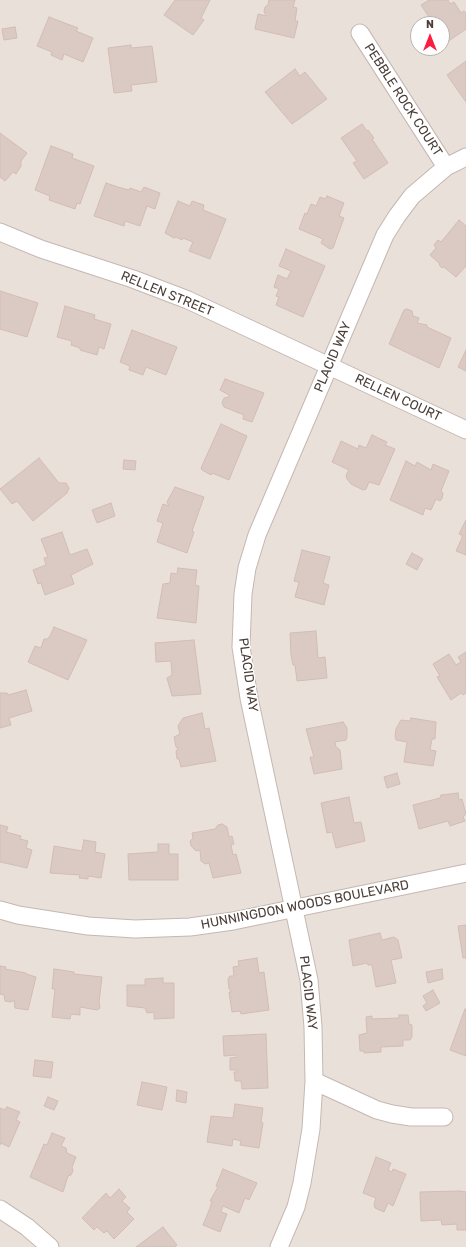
<!DOCTYPE html>
<style>
body{margin:0}
#map{position:relative;width:466px;height:1247px;overflow:hidden;background:#f6efec;font-family:Rubik,sans-serif}
canvas{display:block}
.north{position:absolute;left:410px;top:16px;width:40px;height:40px;box-sizing:border-box;background:#fff;border:1px solid #b7b2b0;border-radius:50%;rotate:0deg;font-size:11px;font-weight:700;line-height:16px;text-align:center;color:#4b3e39}
.north::after{content:'';display:block;margin:auto;width:14px;height:18px;background:#fc1c40;clip-path:polygon(50% 0,100% 100%,50% 72%,0 100%)}
</style>
<div id="map">
<canvas width="466" height="1247"></canvas>
<div class="north">N</div>
</div>
<script>
const g = document.querySelector('canvas').getContext('2d');
g.lineJoin = 'round';
function paint(path, color) { g.fillStyle = color; g.fill(path, 'evenodd'); }
const shape = rows => new Path2D(rows.map(r => 'M' + r).join(''));
function stroke(path, color, width, dash) { g.strokeStyle = color; g.lineWidth = width; g.lineCap = dash ? 'butt' : 'round'; g.setLineDash(dash || []); g.stroke(path); }
function write(font, color, halo, rows, align = 'center') {
  g.font = font + ' Rubik,sans-serif'; g.lineWidth = 3; g.setLineDash([]); g.textBaseline = 'middle'; g.strokeStyle = halo; g.fillStyle = color; for (const [text, x, y, turn = 0] of rows) {
    g.save(); g.translate(x, y); g.rotate((+turn || 0) * Math.PI / 180); g.textAlign = isNaN(turn) ? turn : align; if (halo) g.strokeText(text, 0, 0); g.fillText(text, 0, 0); g.restore();
  }
}
paint(shape([
 [0,0,466,0,466,1247,0,1247],
 [418,24,442,24,442,48,418,48]
]), '#eae0da');
const building = shape([
 [175,0,210,0,201,18,204,20,193,35,164,15,175,0],
 [269,0,295,0,293,7,297,8,295,21,298,21,294,38,255,29,258,14,266,16,264,11,265,7,268,5,269,0],
 [429,0,448,0,450,4,454,2,461,13,464,11,466,13,466,29,443,45,442,24,429,24,426,20,429,17,421,5,429,0],
 [49,17,78,28,76,31,93,38,83,62,64,54,62,60,51,55,52,52,37,46,49,17],
 [15,27,17,38,4,40,2,29,15,27],
 [131,45,131,48,152,46,157,82,131,85,132,91,114,93,108,48,131,45],
 [466,61,466,102,447,75,466,61],
 [295,69,300,76,305,72,327,99,292,124,265,92,295,69],
 [362,124,367,131,368,130,374,138,372,139,388,163,364,179,353,163,357,161,341,138,362,124],
 [0,133,27,153,21,161,21,166,16,174,13,172,5,181,0,177,0,133],
 [51,146,73,154,72,158,94,166,80,204,77,203,75,209,49,200,50,196,35,190,51,146],
 [106,183,121,188,129,190,130,188,141,192,144,187,160,193,155,209,147,206,140,226,125,221,124,226,94,216,106,183],
 [327,196,344,203,339,216,344,218,333,248,330,249,321,243,323,239,299,229,305,213,307,214,311,204,316,206,320,197,325,199,327,196],
 [178,201,190,206,192,201,204,205,203,210,226,219,210,259,189,251,193,242,183,238,182,240,176,237,174,238,165,233,178,201],
 [459,220,466,226,466,266,456,277,444,267,442,268,439,265,440,264,430,255,436,248,434,245,438,240,441,242,459,220],
 [286,249,325,266,303,317,276,305,279,297,276,296,279,289,274,287,278,275,287,279,291,271,279,266,286,249],
 [0,291,38,303,27,337,0,329,0,291],
 [65,306,95,315,94,319,111,324,104,349,99,347,97,355,80,350,80,348,71,345,72,341,57,337,65,306],
 [407,309,412,311,413,316,419,318,417,323,427,325,427,327,451,338,439,368,389,344,404,310,407,309],
 [132,330,177,347,166,375,146,367,143,375,129,370,130,366,120,362,132,330],
 [466,350,466,371,458,367,466,350],
 [225,379,264,393,252,422,243,419,244,415,224,407,222,403,224,398,229,397,229,395,220,390,225,379],
 [221,424,247,436,229,480,212,473,211,475,202,470,201,468,221,424],
 [372,435,387,442,385,445,395,449,379,485,369,482,366,489,363,490,351,484,347,479,346,475,349,470,332,462,341,441,358,449,359,445,366,448,372,435],
 [39,458,59,483,66,483,69,488,67,493,33,521,17,501,12,504,0,489,39,458],
 [124,460,136,461,135,470,123,469,124,460],
 [406,461,415,466,417,462,431,470,433,464,449,471,441,491,443,493,442,499,440,501,436,499,431,510,425,508,423,515,390,500,406,461],
 [175,487,204,497,192,531,194,532,187,553,157,542,163,523,157,521,163,504,169,506,167,502,175,487],
 [111,503,115,516,97,523,92,510,111,503],
 [466,520,466,555,456,551,462,538,462,535,459,534,466,520],
 [62,532,70,555,87,549,93,564,71,575,74,584,45,595,41,583,38,584,33,570,46,565,44,558,48,557,41,539,62,532],
 [302,550,330,557,323,583,329,585,324,605,295,597,299,582,294,581,302,550],
 [412,553,423,559,417,570,406,564,412,553],
 [178,568,197,570,195,585,199,586,196,623,157,618,163,584,170,583,171,573,177,574,178,568],
 [54,627,87,640,68,680,28,662,35,646,41,648,44,639,47,639,50,636,54,627],
 [316,631,318,658,325,657,327,678,297,681,295,665,293,665,291,655,290,633,316,631],
 [194,640,201,694,172,696,167,678,172,675,171,661,156,662,155,643,194,640],
 [466,652,466,693,463,695,461,693,451,700,437,677,440,676,433,664,449,654,456,665,461,662,458,657,466,652],
 [26,690,32,711,9,718,11,725,0,728,0,693,7,693,8,695,26,690],
 [202,713,205,729,209,728,216,761,181,767,179,759,177,759,176,752,178,748,176,747,174,737,180,734,178,726,183,718,202,713],
 [411,718,436,722,435,739,432,739,430,750,436,751,433,766,404,762,407,742,396,740,395,736,396,729,401,720,410,721,411,718],
 [343,722,347,728,347,737,346,740,335,742,336,747,340,750,342,769,314,774,310,757,314,757,306,729,343,722],
 [397,773,400,784,387,788,384,777,397,773],
 [458,793,459,800,462,799,466,814,463,817,465,821,450,826,448,821,419,829,413,805,440,798,441,795,458,793],
 [349,797,354,823,361,822,365,841,336,848,332,832,327,833,321,803,349,797],
 [222,824,227,827,229,837,232,836,234,844,231,845,233,855,236,854,241,873,213,878,209,863,205,864,201,861,200,850,196,851,191,846,190,841,193,838,192,833,215,829,218,825,222,824],
 [0,825,8,827,6,832,21,836,20,839,28,841,26,848,32,850,27,868,0,862,0,825],
 [84,840,96,842,95,852,105,854,101,878,88,876,88,879,79,878,80,875,50,873,54,846,82,851,84,840],
 [158,844,169,844,169,854,178,854,178,880,129,880,128,854,158,852,158,844],
 [466,925,466,958,463,958,458,926,466,925],
 [380,933,382,940,394,937,398,940,402,958,391,960,396,983,376,987,372,965,368,965,367,963,353,966,349,940,380,933],
 [257,958,259,973,264,972,269,1010,241,1014,240,1011,232,1012,229,992,232,992,229,989,228,979,230,976,234,976,233,967,239,966,238,961,257,958],
 [0,966,6,967,5,969,26,973,26,974,36,977,28,1010,15,1008,14,1000,11,1002,5,1001,4,995,0,994,0,966],
 [54,969,74,972,74,974,102,977,99,1002,100,1008,97,1010,80,1007,80,1015,71,1014,70,1019,52,1017,55,989,52,989,54,969],
 [442,969,443,979,428,983,426,972,442,969],
 [163,978,163,983,174,983,174,1018,154,1019,154,1012,147,1013,145,1008,127,1006,127,985,145,985,145,979,163,978],
 [433,990,440,1003,426,1011,423,1006,427,1003,423,996,433,990],
 [465,1009,466,1010,466,1056,450,1050,465,1009],
 [399,1015,408,1015,409,1024,412,1025,412,1037,410,1040,403,1040,403,1046,381,1047,381,1052,364,1053,364,1051,360,1051,359,1035,367,1033,366,1017,372,1016,372,1019,399,1018,399,1015],
 [266,1034,268,1088,242,1089,241,1081,235,1081,234,1072,237,1072,237,1070,230,1070,230,1058,237,1057,237,1055,224,1056,223,1036,266,1034],
 [35,1060,53,1062,51,1078,33,1076,35,1060],
 [142,1082,167,1087,162,1110,137,1105,142,1082],
 [177,1090,187,1092,186,1103,176,1101,177,1090],
 [48,1097,58,1101,54,1110,44,1106,48,1097],
 [235,1104,263,1108,261,1122,263,1123,259,1148,240,1145,241,1141,233,1139,232,1146,207,1142,211,1116,233,1118,235,1104],
 [7,1107,20,1112,16,1120,20,1122,9,1147,1,1143,0,1145,0,1108,5,1110,7,1107],
 [52,1133,65,1138,61,1146,66,1148,67,1153,76,1157,72,1167,73,1171,71,1175,68,1176,63,1192,30,1177,44,1144,47,1145,52,1133],
 [376,1157,391,1163,388,1170,392,1172,393,1169,406,1174,393,1206,388,1203,384,1212,375,1208,374,1204,376,1198,363,1193,376,1157],
 [223,1169,257,1183,249,1200,245,1198,239,1213,223,1206,221,1212,227,1214,220,1232,203,1225,210,1208,212,1201,210,1201,218,1187,216,1186,223,1169],
 [119,1189,126,1197,122,1201,130,1208,127,1212,134,1219,114,1239,107,1231,104,1233,97,1227,94,1230,82,1218,106,1193,110,1198,119,1189],
 [460,1191,466,1192,466,1230,457,1230,457,1224,442,1225,441,1220,421,1221,420,1192,460,1191],
 [163,1227,177,1245,175,1247,136,1247,163,1227]
]);
paint(building, '#dbcac4');
stroke(building, '#d3bdb4', 1);
const minor = shape([
 [360,33,446,167],
 [0,232,41,249,133,279,188,300,466,430],
 [0,910,18,915,88,926,135,929,190,927,233,921,466,873],
 [314,1081,377,1110,392,1114,411,1117,444,1117],
 [0,1209,27,1227,50,1247],
 [279,1247,296,1207,302,1183,311,1129,314,1081,313,1027,309,980,249,698,241,647,243,594,247,568,257,535,385,235,397,216,412,196,446,167,466,157]
]);
stroke(minor, '#c5b7b1', 19);
stroke(minor, '#fff', 17);
write('13px', '#4b3e39', '#fff', [
 ["PEBBLE ROCK COURT",403,100,57],
 ["RELLEN STREET",167,294,22],
 ["PLACID WAY",333,357,-67],
 ["RELLEN COURT",398,398,25],
 ["PLACID WAY",248,675,82],
 ["HUNNINGDON WOODS BOULEVARD",305,905,-11],
 ["PLACID WAY",308,993,83]
]);
</script>
